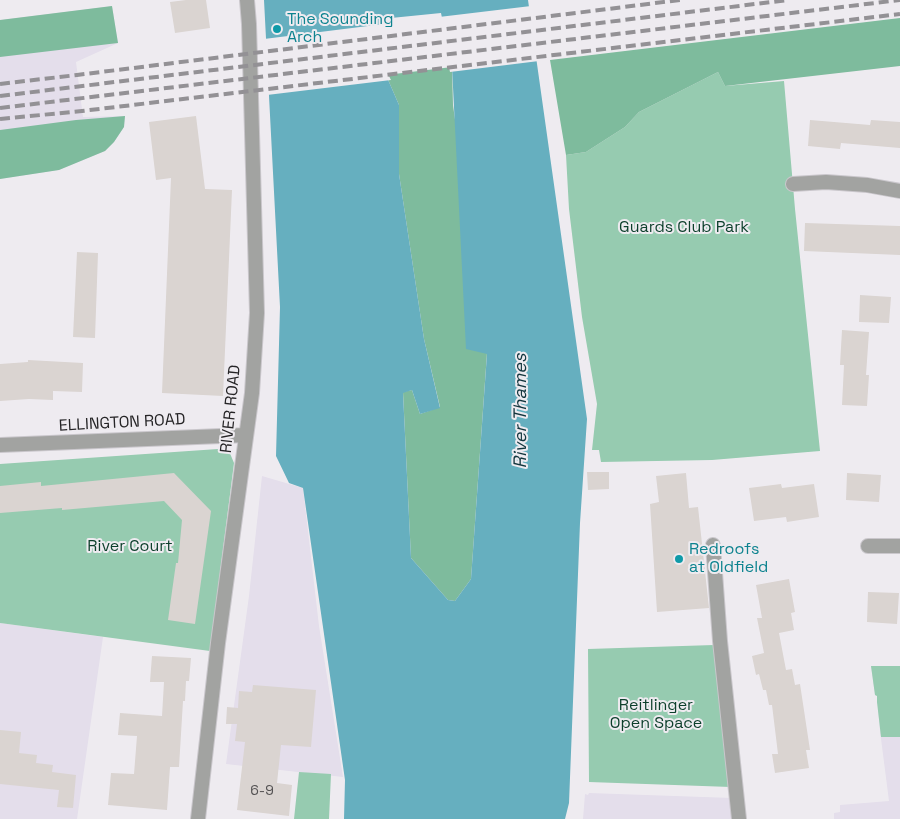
<!DOCTYPE html>
<style>
body{margin:0}
canvas{display:block;background:#eeebf0}
</style>
<canvas width="900" height="819"></canvas>
<script>
const g = document.querySelector('canvas').getContext('2d');
g.lineJoin = 'round';
function paint(path, color) { g.fillStyle = color; g.fill(path, 'evenodd'); }
const shape = rows => new Path2D(rows.map(r => 'M' + r).join(''));
function stroke(path, color, width, dash) { g.strokeStyle = color; g.lineWidth = width; g.lineCap = dash ? 'butt' : 'round'; g.setLineDash(dash || []); g.stroke(path); }
function write(font, color, halo, rows, align = 'center') {
  g.font = font + ' "Space Grotesk",sans-serif'; g.lineWidth = 4; g.setLineDash([]); g.textBaseline = 'middle'; g.strokeStyle = halo; g.fillStyle = color; for (const [text, x, y, turn = 0] of rows) {
    g.save(); g.translate(x, y); g.rotate((+turn || 0) * Math.PI / 180); g.textAlign = isNaN(turn) ? turn : align; if (halo) g.strokeText(text, 0, 0); g.fillText(text, 0, 0); g.restore();
  }
}
paint(shape([
 [112,6,118,43,76,62,83,117,125,116,124,127,114,142,105,151,59,170,0,179,0,20],
 [262,476,303,488,319,626,343,777,226,764,249,596],
 [0,623,103,637,77,819,0,819],
 [871,666,900,666,900,819,834,819,834,813,840,812,840,805,889,801,880,731,877,696,875,695],
 [589,793,732,798,734,819,583,819,585,794,588,795]
]), '#e4deeb');
paint(shape([
 [718,72,725,86,784,81,795,209,820,451,712,460,601,462,599,450,592,450,597,404,582,317,569,209,566,155,586,152,625,127,639,112],
 [218,449,225,449,229,451,234,463,210,651,0,623,0,464],
 [714,645,731,787,589,782,588,649],
 [871,666,900,666,900,737,881,737,877,702,877,696,875,695],
 [299,772,331,774,329,819,294,819]
]), '#96cbb0');
paint(shape([
 [112,6,118,43,0,57,0,20],
 [900,18,900,66,725,86,718,72,639,112,625,127,586,152,566,155,550,60],
 [452,67,453,105,487,353,471,579,455,601,448,600,411,558,403,392,412,390,420,414,440,407,424,339,399,174,399,105,386,75],
 [125,116,124,127,114,142,105,151,59,170,0,179,0,130,76,120]
]), '#7ebb9d');
paint(shape([
 [264,0,528,0,587,419,580,523,569,803,565,819,344,819,345,780,303,488,289,483,276,456,280,307],
 [441,13,452,67,466,349,487,354,471,579,455,601,448,600,411,558,403,393,412,390,420,414,440,408,424,339,399,174,399,105,386,75,381,19]
]), '#66afbf');
paint(shape([
 [531,6,539,61,450,72,439,17],
 [384,24,388,74,391,80,267,95,264,39]
]), '#eeebf0');
paint(shape([
 [186,0,206,0,210,28,175,33,170,2],
 [196,116,205,189,232,190,223,396,162,393,171,178,156,180,149,122],
 [810,120,870,125,871,120,900,122,900,148,841,143,840,149,808,146],
 [805,223,900,226,900,255,804,251],
 [77,252,98,253,95,338,73,337],
 [860,295,891,297,889,323,859,322],
 [842,330,869,332,866,375,869,375,867,406,842,405,844,365,840,365],
 [28,360,83,363,82,392,53,391,53,400,29,399,0,401,0,364,28,362],
 [587,472,609,472,609,489,588,490],
 [174,473,211,511,195,624,168,620,176,563,178,563,182,520,164,501,62,510,62,508,0,513,0,486,41,482,41,486],
 [686,473,689,508,698,507,709,608,657,612,650,504,659,502,656,476],
 [847,473,881,475,879,502,846,500],
 [781,484,782,488,814,484,819,517,787,522,786,517,754,521,749,488],
 [789,579,795,612,791,613,794,630,779,633,786,670,792,669,795,685,800,684,810,750,806,750,809,768,775,773,772,754,778,754,772,705,769,705,766,690,763,690,759,674,756,675,752,656,764,653,757,618,762,618,756,585],
 [868,592,899,593,897,624,867,622],
 [152,656,191,658,189,681,186,681,185,701,183,701,179,767,170,767,167,810,108,805,111,773,134,774,137,736,118,735,120,713,162,716,164,682,150,682],
 [253,685,316,690,311,747,281,745,277,783,292,785,289,816,237,810,245,742,235,741,237,724,226,724,227,707,238,708,239,691,252,692],
 [0,730,21,732,19,753,37,755,36,763,53,765,52,772,76,775,73,808,57,807,59,790,0,784]
]), '#dad4d1');
const minor = shape([
 [793,184,826,182,867,185,900,191],
 [0,445,246,435],
 [713,545,720,641,739,819],
 [868,546,900,546],
 [198,819,218,643,252,393,257,313,249,24,247,0]
]);
stroke(minor, '#cac7cc', 16);
stroke(minor, '#a2a3a1', 14);
stroke(shape([
 [0,84,77,75,680,0],
 [0,96,788,0],
 [0,108,900,0],
 [0,119,82,111,900,14]
]), '#939195', 4, [10, 5]);
for (const [x, y, r, color] of [
 [277,29,5,"#0f9aa8"],
 [679,559,5,"#0f9aa8"]
]) { const dot = new Path2D(); dot.arc(x, y, r, 0, 2 * Math.PI); g.fillStyle = color; g.fill(dot); stroke(dot, '#eeebf0', 2); }
write('14px', '#535152', null, [
 ["6-9",262,791]
]);
write('16px', '#0d838f', '#eeebf0', [
 ["The Sounding",287,20],
 ["Arch",287,38],
 ["Redroofs",689,550],
 ["at Oldfield",689,568]
], 'left');
write('16px', '#0c3f2b', '#eeebf0', [
 ["Guards Club Park",684,228],
 ["River Court",130,547],
 ["Reitlinger",656,706],
 ["Open Space",656,724]
]);
write('16px', '#262527', '#eeebf0', [
 ["RIVER ROAD",231,409,-84],
 ["ELLINGTON ROAD",122,423,-3]
]);
write('italic 18px', '#13363e', '#eeebf0', [
 ["River Thames",521,411,-90]
]);
</script>
